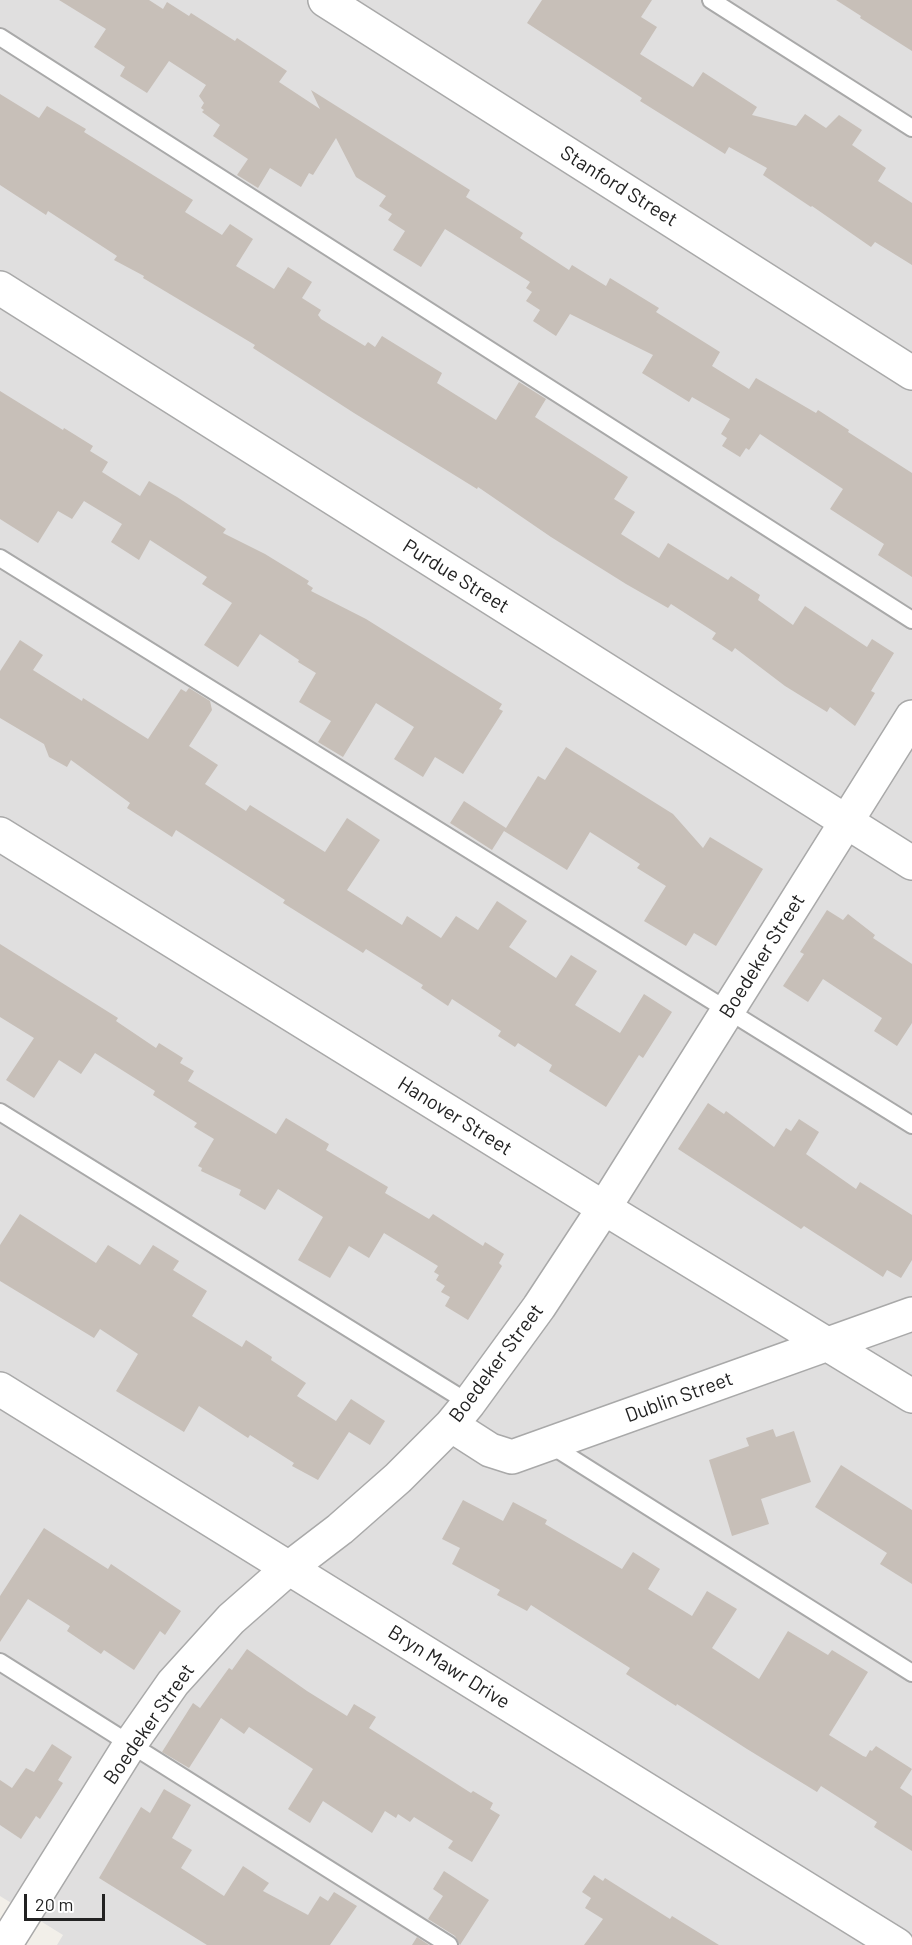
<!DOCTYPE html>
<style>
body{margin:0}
#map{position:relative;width:912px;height:1945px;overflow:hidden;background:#f2efe9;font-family:Barlow,sans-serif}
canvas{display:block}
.scale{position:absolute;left:24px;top:1894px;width:81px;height:27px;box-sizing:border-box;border:3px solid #222;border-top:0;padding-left:8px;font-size:18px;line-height:21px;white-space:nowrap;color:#222;-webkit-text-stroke:4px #fff;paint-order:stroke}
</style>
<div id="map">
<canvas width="912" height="1945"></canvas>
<div class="scale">20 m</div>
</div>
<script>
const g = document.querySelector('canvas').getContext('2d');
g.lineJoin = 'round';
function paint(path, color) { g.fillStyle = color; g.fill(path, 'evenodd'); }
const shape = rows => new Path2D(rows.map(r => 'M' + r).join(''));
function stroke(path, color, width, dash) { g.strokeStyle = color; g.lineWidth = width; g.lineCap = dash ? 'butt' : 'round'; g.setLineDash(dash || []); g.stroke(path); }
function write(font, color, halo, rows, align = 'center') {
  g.font = font + ' Barlow,sans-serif'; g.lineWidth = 4.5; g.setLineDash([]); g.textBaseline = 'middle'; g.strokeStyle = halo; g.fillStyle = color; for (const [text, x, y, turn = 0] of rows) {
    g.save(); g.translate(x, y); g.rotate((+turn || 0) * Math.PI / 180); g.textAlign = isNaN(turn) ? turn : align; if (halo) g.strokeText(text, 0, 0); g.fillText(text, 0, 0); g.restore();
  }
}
paint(shape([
 [0,0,912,0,912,1945,57,1945,63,1935,0,1896]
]), '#e0dfdf');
paint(shape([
 [59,0,149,0,163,9,167,2,189,16,191,13,235,41,237,38,287,71,279,82,320,109,311,90,470,190,466,197,523,233,520,238,569,270,572,265,606,286,610,278,659,308,656,312,720,352,712,366,749,389,756,378,816,413,818,410,849,430,848,432,912,473,912,577,878,555,884,544,830,509,843,489,760,434,749,450,746,448,740,457,722,446,727,438,721,434,730,419,692,397,689,402,642,373,653,355,570,314,556,336,533,321,540,310,526,301,532,292,526,288,530,282,445,229,421,267,393,250,405,231,388,220,392,214,379,206,386,196,356,177,336,138,313,175,309,173,301,187,270,168,258,188,237,175,248,159,213,136,220,125,202,112,204,110,201,108,204,103,199,96,206,85,169,61,147,93,120,76,125,67,94,47,106,29],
 [542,0,652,0,641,17,657,27,640,54,693,87,703,72,757,107,752,115,796,126,805,114,826,128,839,115,862,130,852,145,886,168,878,181,912,203,912,265,875,242,871,247,812,206,811,207,763,175,767,168,729,147,725,154,640,101,642,98,527,23],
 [836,0,912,0,912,51,860,18,861,16],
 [0,94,39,118,47,106,86,129,84,132,193,200,185,212,222,235,230,224,253,239,236,266,274,289,288,267,312,282,302,298,321,310,318,315,321,319,365,346,368,342,375,347,382,336,442,373,437,383,496,420,519,382,546,399,535,417,628,477,614,499,635,512,621,534,659,558,668,543,728,580,731,576,760,595,758,600,793,625,805,606,867,647,872,639,894,653,871,691,875,693,855,726,830,707,827,712,785,686,735,648,732,652,712,639,716,633,671,604,668,608,626,584,551,537,478,487,477,489,354,413,253,348,255,345,143,278,144,276,114,260,117,256,48,211,46,215,0,185],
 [0,391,63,430,64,428,93,446,90,451,108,462,102,472,140,496,149,481,177,497,226,529,223,533,265,554,309,581,307,584,313,588,311,591,366,619,502,704,499,709,503,711,463,774,435,757,423,777,394,759,414,727,376,703,343,757,318,742,331,721,299,702,316,673,298,662,299,660,260,634,238,667,204,645,232,603,202,584,207,577,150,540,139,560,111,542,122,524,84,501,72,519,58,511,38,543,0,519],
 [20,640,43,655,33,670,82,701,83,698,148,739,181,689,186,692,189,688,210,701,212,710,189,746,218,765,205,784,246,811,250,805,325,852,347,818,380,840,347,890,402,925,407,916,441,938,456,916,478,930,497,901,527,921,509,947,556,978,571,955,597,971,575,1005,620,1033,644,994,672,1012,643,1058,639,1055,606,1107,549,1071,552,1065,518,1043,515,1047,498,1036,501,1031,452,999,448,1006,421,988,423,985,366,949,363,953,283,903,285,900,176,830,172,837,127,808,130,803,71,760,67,767,49,757,44,744,0,718,0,671],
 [566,747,673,814,703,848,710,837,763,869,716,946,694,933,686,946,644,921,666,886,637,868,640,864,590,832,567,870,504,831,492,850,450,823,464,801,506,828,538,776,545,780],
 [827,910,843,920,848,914,875,935,873,938,912,964,912,1023,897,1046,874,1031,882,1018,823,979,808,1002,783,986,804,954,800,952],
 [0,944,118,1018,116,1021,156,1048,159,1043,183,1058,180,1063,194,1071,188,1081,276,1134,286,1118,329,1144,326,1150,388,1187,385,1193,429,1219,433,1214,483,1246,485,1242,504,1254,499,1263,502,1266,468,1320,445,1306,450,1297,441,1292,445,1286,436,1280,439,1275,434,1272,438,1266,384,1233,369,1258,349,1246,330,1278,298,1260,323,1217,278,1189,265,1210,239,1195,241,1190,201,1171,202,1168,198,1166,214,1139,194,1127,197,1123,153,1095,155,1091,95,1053,81,1074,59,1060,34,1098,6,1080,34,1038,0,1017],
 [708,1103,724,1114,726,1111,774,1147,786,1128,791,1131,799,1119,819,1132,806,1154,856,1189,860,1182,912,1215,912,1260,901,1278,887,1270,883,1277,804,1226,801,1229,678,1149],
 [20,1214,96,1263,108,1245,140,1265,153,1245,179,1261,173,1270,207,1291,192,1316,242,1347,246,1340,272,1357,271,1360,306,1383,297,1396,336,1421,351,1399,385,1421,370,1445,349,1432,318,1480,292,1466,294,1463,250,1435,248,1438,199,1406,184,1432,116,1391,138,1354,100,1329,94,1338,0,1281,0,1245],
 [773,1429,776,1437,794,1431,811,1482,761,1499,769,1524,732,1536,709,1460,749,1446,746,1438],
 [841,1465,912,1510,912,1584,880,1564,887,1553,815,1507],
 [463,1500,503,1521,513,1502,547,1520,545,1524,622,1569,633,1552,660,1569,648,1589,692,1616,707,1591,737,1609,712,1648,759,1679,788,1631,828,1655,832,1650,868,1672,829,1735,863,1756,866,1757,870,1750,872,1751,876,1746,912,1769,900,1788,912,1796,912,1851,874,1827,877,1822,821,1786,817,1792,747,1749,677,1704,676,1706,626,1674,630,1668,531,1605,527,1611,497,1595,500,1590,452,1564,460,1548,442,1539],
 [44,1528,108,1569,111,1564,181,1611,165,1635,160,1631,134,1670,104,1650,101,1654,67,1631,70,1626,28,1599,0,1642,0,1596],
 [247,1649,307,1691,347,1716,354,1704,376,1717,369,1728,471,1793,473,1791,493,1803,490,1809,500,1815,472,1862,448,1848,453,1841,414,1817,410,1822,398,1814,396,1818,385,1811,372,1833,323,1801,310,1823,288,1809,313,1769,249,1727,244,1734,221,1718,189,1768,162,1752,193,1703,200,1708,229,1668,232,1670],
 [52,1744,72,1757,58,1780,63,1783,40,1819,36,1816,21,1839,0,1825,0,1780,12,1788,26,1768,34,1772],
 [164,1789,191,1805,172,1838,192,1850,181,1868,224,1896,243,1866,269,1883,263,1891,308,1915,320,1896,328,1901,334,1892,357,1906,330,1945,207,1945,99,1878,141,1807,150,1813],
 [444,1871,489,1900,460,1945,455,1936,428,1919,443,1896,433,1889],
 [594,1875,603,1881,605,1878,670,1919,672,1916,719,1945,584,1945,603,1919,585,1908,591,1898,582,1892],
 [417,1937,429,1945,412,1945]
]), '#c7bfb8');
const lane = shape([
 [711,0,912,128],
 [0,37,912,620],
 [0,558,912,1125],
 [0,1112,469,1403],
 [549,1444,912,1673],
 [0,1662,449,1945]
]);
const street = shape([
 [325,0,912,373],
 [0,288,912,863],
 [0,834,604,1208,912,1396],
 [0,1389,897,1945],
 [451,1425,490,1450,512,1457,912,1314],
 [5,1945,131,1743,173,1683,231,1619,289,1568,340,1529,398,1478,451,1425,469,1403,539,1307,604,1208,912,717]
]);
stroke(lane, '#a9a9a9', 20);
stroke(street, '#a9a9a9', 36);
stroke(lane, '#fff', 16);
stroke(street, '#fff', 33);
write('20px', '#222', '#fff', [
 ["Stanford Street",619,186,32],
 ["Purdue Street",456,576,32],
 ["Boedeker Street",762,956,-58],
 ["Hanover Street",455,1116,32],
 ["Boedeker Street",496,1363,-53],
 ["Dublin Street",679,1397,-20],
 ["Bryn Mawr Drive",449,1667,32],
 ["Boedeker Street",149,1724,-55]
]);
</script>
